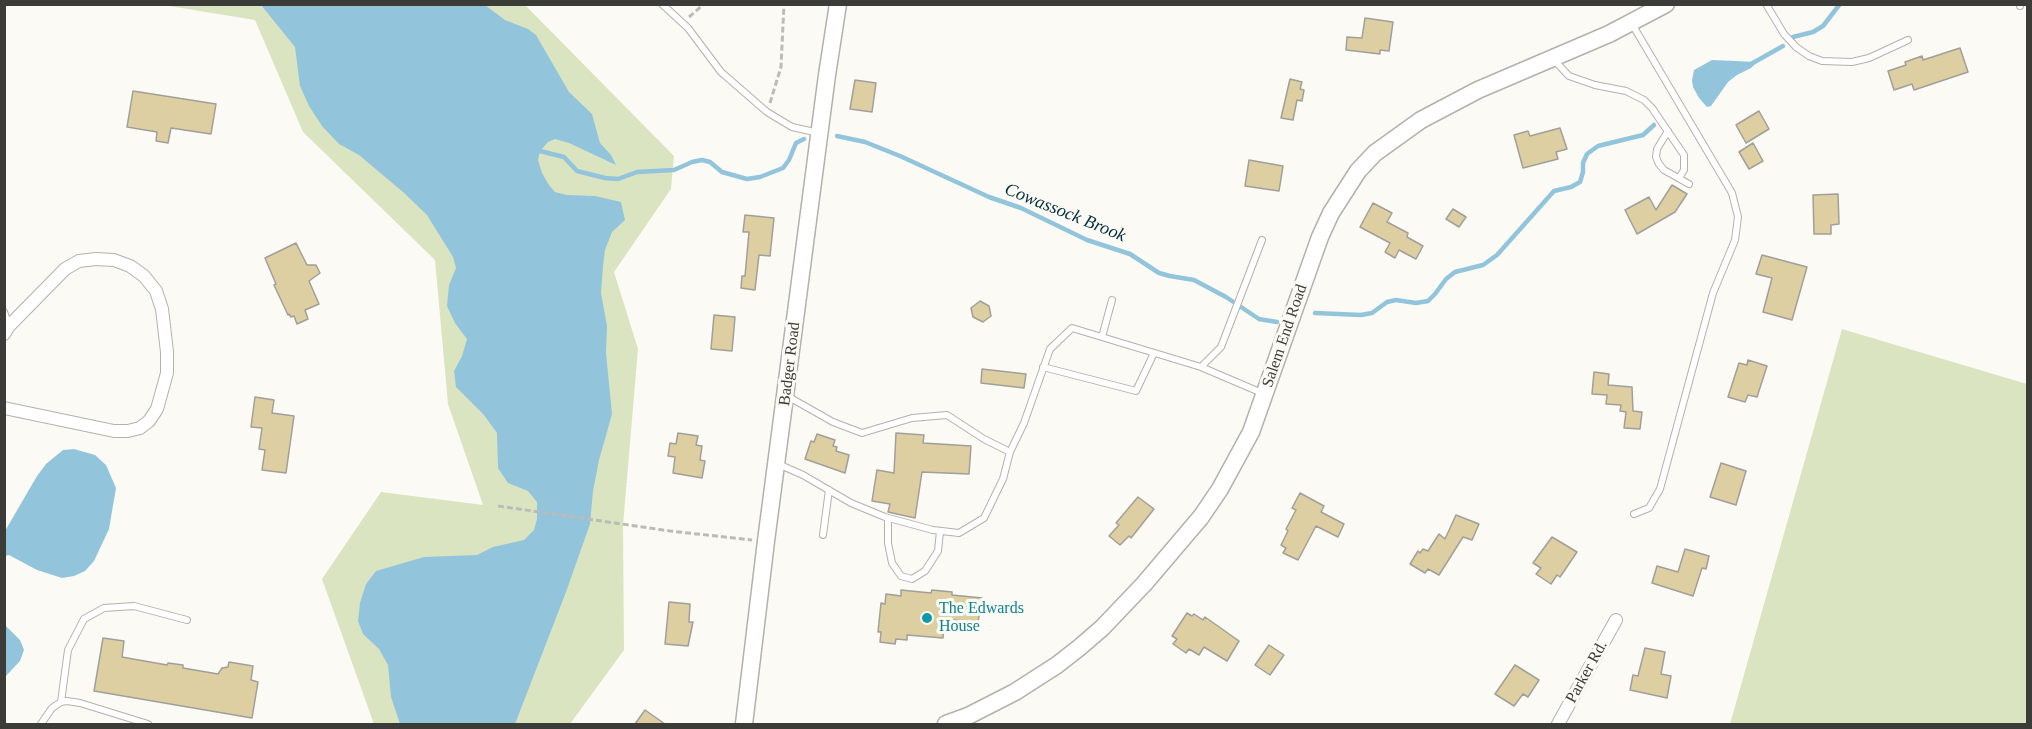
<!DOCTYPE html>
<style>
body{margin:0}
#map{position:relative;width:2032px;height:729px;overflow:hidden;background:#fcfaf4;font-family:Georgia,serif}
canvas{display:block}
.frame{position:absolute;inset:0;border:6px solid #3b3b38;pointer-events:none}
</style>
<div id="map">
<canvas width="2032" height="729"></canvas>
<div class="frame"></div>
</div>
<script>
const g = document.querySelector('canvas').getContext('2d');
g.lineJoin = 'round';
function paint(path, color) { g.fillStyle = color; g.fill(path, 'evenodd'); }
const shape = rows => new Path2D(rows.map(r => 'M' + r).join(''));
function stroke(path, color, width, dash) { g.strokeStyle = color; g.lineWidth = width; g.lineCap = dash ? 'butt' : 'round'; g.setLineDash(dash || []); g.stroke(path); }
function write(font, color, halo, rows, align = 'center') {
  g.font = font + ' Georgia,serif'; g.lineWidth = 6; g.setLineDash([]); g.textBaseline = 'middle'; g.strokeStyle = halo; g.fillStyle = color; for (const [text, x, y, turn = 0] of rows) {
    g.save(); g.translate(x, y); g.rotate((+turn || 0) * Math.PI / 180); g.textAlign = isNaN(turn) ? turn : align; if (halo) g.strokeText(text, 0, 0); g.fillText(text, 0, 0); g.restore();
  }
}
paint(shape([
 [163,5,525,5,674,156,671,189,614,272,638,349,623,525,624,650,570,724,374,724,322,579,381,492,483,505,448,404,435,260,303,132,255,20],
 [1842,329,2027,384,2027,724,1730,724]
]), '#dbe4c1');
paint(shape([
 [261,5,485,5,505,20,528,29,536,35,569,92,592,114,600,143,611,155,616,165,569,143,555,139,548,142,540,151,538,160,542,173,549,185,555,192,567,195,595,196,621,202,625,220,612,232,605,250,603,266,601,293,607,326,606,353,612,414,599,460,593,491,590,524,566,592,515,724,400,724,391,697,388,665,379,649,363,634,358,621,360,603,366,584,376,571,424,557,477,555,493,547,524,540,534,530,537,519,537,502,528,491,508,483,498,468,497,433,484,415,456,387,454,371,462,356,467,339,455,323,447,306,449,285,456,268,453,257,427,215,403,192,359,155,339,144,322,126,309,106,300,86,295,47],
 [1712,60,1757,62,1751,68,1737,75,1728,82,1711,106,1707,107,1699,98,1693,87,1692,80,1694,70],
 [74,449,95,455,106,465,116,488,109,529,94,561,85,571,74,576,62,578,37,570,9,555,5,556,5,531,37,476,46,464,63,450],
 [5,625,20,640,24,650,20,661,5,677]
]), '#92c5db');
stroke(shape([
 [1793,37,1813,32,1823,26,1840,4],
 [1751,64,1783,46],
 [837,136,865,142,900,156,989,197,1021,208,1087,240,1130,254,1159,273,1170,276,1194,280,1226,297,1259,319,1277,322],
 [540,151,564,157,577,171,605,178,618,179,637,172,674,170,692,162,702,160,710,162,722,172,747,179,760,177,783,168,789,160,796,143,804,139],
 [1315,313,1361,315,1372,313,1387,302,1396,300,1416,303,1428,301,1435,294,1446,279,1455,272,1483,265,1497,255,1554,191,1571,187,1580,182,1583,172,1583,163,1587,154,1598,146,1643,135,1654,125]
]), '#92c5db', 4.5);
const building = shape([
 [1365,18,1393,22,1389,51,1380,50,1380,54,1346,50,1347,37,1362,38,1365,18],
 [1960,48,1968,72,1914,90,1912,84,1894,90,1888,71,1906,65,1905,62,1922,56,1923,60,1960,48],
 [1290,79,1302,82,1300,89,1304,90,1302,101,1297,100,1293,120,1281,118,1290,79],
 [855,80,876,83,872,112,850,109,855,80],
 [133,91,216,104,211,134,171,128,168,143,156,141,157,132,127,127,133,91],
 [1759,111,1769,129,1746,143,1736,125,1759,111],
 [1560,128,1567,149,1556,152,1558,159,1523,168,1514,135,1528,131,1530,136,1560,128],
 [1753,143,1763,161,1749,169,1739,152,1753,143],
 [1249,160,1283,166,1279,191,1245,186,1249,160],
 [1672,185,1687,194,1675,212,1637,234,1625,210,1649,197,1656,210,1672,185],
 [1838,194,1839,224,1831,225,1831,234,1814,234,1813,195,1838,194],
 [1373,203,1392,213,1387,222,1408,233,1407,237,1423,246,1416,259,1399,250,1395,258,1385,252,1390,243,1360,227,1373,203],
 [1453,209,1466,217,1459,227,1446,219,1453,209],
 [745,215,774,218,770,256,759,255,755,290,741,288,742,276,745,276,749,232,743,232,745,215],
 [296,243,307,265,316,265,320,273,309,281,319,304,305,310,308,319,297,324,294,316,291,317,289,314,288,315,274,285,276,284,265,258,296,243],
 [1762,255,1807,267,1792,320,1763,312,1772,278,1756,274,1762,255],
 [980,301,989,306,991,316,983,322,973,317,971,308,980,301],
 [714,315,735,317,732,351,711,349,714,315],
 [1748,360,1767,366,1757,397,1748,395,1745,402,1728,397,1739,363,1747,365,1748,360],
 [982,369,1026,374,1024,388,981,383,982,369],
 [1594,372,1609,374,1608,385,1632,387,1633,411,1642,412,1640,429,1624,428,1626,412,1620,411,1621,405,1606,404,1607,395,1592,394,1594,372],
 [255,397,274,400,272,413,294,416,286,473,262,470,265,450,259,449,262,428,251,427,255,397],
 [678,433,698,436,696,445,702,446,700,460,705,461,702,478,673,473,675,457,668,456,670,443,676,444,678,433],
 [896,433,924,435,923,443,971,446,969,474,922,472,915,518,888,512,890,504,872,501,877,470,894,473,896,433],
 [817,434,835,440,833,446,837,447,836,451,849,455,845,473,805,459,811,441,814,442,817,434],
 [1721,463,1746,471,1736,505,1710,497,1721,463],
 [1300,493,1324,506,1321,512,1344,524,1338,537,1316,526,1298,560,1283,553,1286,548,1281,545,1288,531,1286,529,1296,510,1292,508,1300,493],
 [1138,497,1154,509,1131,538,1129,536,1120,545,1109,536,1119,525,1116,523,1138,497],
 [1456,515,1479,524,1472,540,1463,537,1439,575,1428,569,1425,573,1410,564,1418,551,1420,553,1423,549,1428,551,1439,534,1445,539,1456,515],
 [1552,537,1577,552,1560,577,1557,575,1551,584,1536,574,1541,568,1533,563,1552,537],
 [1685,549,1709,556,1706,569,1702,568,1693,596,1652,583,1657,566,1678,572,1685,549],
 [901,590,931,593,932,590,952,592,952,595,982,598,978,622,954,620,953,630,944,629,943,638,907,635,907,640,896,639,895,644,880,642,881,632,878,632,881,603,885,604,886,594,901,596,901,590],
 [669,602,690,604,689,622,693,622,688,646,665,644,669,602],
 [1187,613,1192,616,1194,614,1203,620,1205,617,1239,641,1227,661,1204,647,1199,655,1189,649,1186,653,1173,644,1177,639,1172,636,1187,613],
 [103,638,124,641,122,657,167,665,168,663,183,665,183,668,218,674,222,668,228,667,229,662,253,666,251,680,258,682,252,718,94,691,103,638],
 [1269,645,1284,655,1270,675,1255,665,1269,645],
 [1645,648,1665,652,1661,674,1671,676,1667,698,1630,690,1633,675,1638,676,1645,648],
 [1515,665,1539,680,1528,697,1523,694,1514,706,1495,694,1515,665],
 [645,710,665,724,635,724,645,710]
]);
paint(building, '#decfa2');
stroke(building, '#a19f9a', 1.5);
const lane = shape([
 [662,4,688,28,721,72,767,112,792,127,819,133],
 [1766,4,1784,34,1796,47,1809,56,1822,61,1852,62,1869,58,1908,40],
 [2020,4,2020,6],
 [1632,24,1732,193,1738,217,1735,240,1713,293,1660,489,1649,508,1634,514],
 [1554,60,1569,76,1595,85,1626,91,1644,100,1652,108,1684,155,1684,170,1679,178],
 [1668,131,1657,149,1656,157,1659,164,1664,170,1689,184],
 [4,312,9,325],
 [1102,337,1112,300],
 [1043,367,1136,391,1154,353],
 [1201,367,1221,347,1262,240],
 [787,396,833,422,862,433,912,418,947,415,984,439,1010,452,1024,423,1050,349,1072,328,1201,367,1262,393],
 [778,464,803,475,851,503,885,517,933,530,959,533,984,518,1003,479,1010,452],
 [888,518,888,543,892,563,901,576,912,579,925,571,938,551,940,531],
 [823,535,829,490],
 [61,702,68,650,84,619,104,608,134,606,187,620],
 [41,724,52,708,61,702,67,701,80,703,148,724]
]);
const street = shape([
 [4,334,9,326,65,269,79,261,96,259,114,260,130,266,144,276,156,291,162,309,167,352,167,373,157,409,149,421,140,428,128,431,114,431,4,408],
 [1558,724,1616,620]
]);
const secondary = shape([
 [744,724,766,541,827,75,838,4],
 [946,724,968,716,1015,692,1057,665,1080,647,1102,628,1144,584,1201,517,1220,489,1251,432,1320,237,1331,213,1358,171,1375,153,1421,120,1478,90,1609,34,1666,4]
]);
stroke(lane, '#b3b1ac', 8);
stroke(street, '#b3b1ac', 14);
stroke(secondary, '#b3b1ac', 19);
stroke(shape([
 [689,17,704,4],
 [770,103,781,67,784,4],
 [498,506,670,531,752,540]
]), '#bcbbb6', 3, [6, 3]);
stroke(lane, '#fff', 6);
stroke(street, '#fff', 12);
stroke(secondary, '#fff', 16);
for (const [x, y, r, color] of [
 [927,618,6,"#0f9aa8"]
]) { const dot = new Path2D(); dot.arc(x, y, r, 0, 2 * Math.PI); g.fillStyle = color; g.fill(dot); stroke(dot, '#fcfaf4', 2); }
write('16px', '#3b3b38', '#fcfaf4', [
 ["Salem End Road",1285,336,-71],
 ["Badger Road",790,364,-83],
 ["Parker Rd.",1587,672,-61]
]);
write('16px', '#0d838f', '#fcfaf4', [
 ["The Edwards",939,609],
 ["House",939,627]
], 'left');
write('italic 18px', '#002f3e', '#fcfaf4', [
 ["Cowassock Brook",1065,213,22]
]);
</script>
